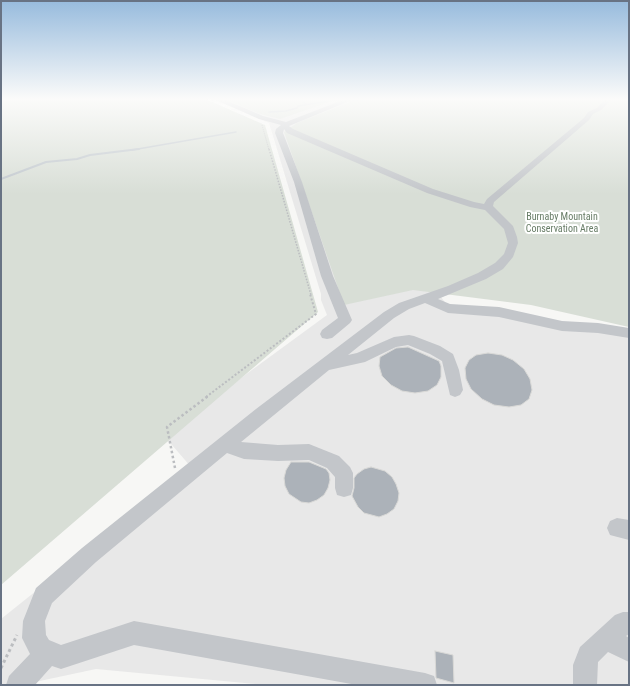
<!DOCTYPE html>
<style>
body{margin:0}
#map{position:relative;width:630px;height:686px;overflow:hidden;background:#f7f7f5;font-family:"Roboto Condensed",sans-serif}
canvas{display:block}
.frame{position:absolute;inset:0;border:2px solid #687384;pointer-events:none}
</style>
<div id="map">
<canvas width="630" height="686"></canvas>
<div class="frame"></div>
</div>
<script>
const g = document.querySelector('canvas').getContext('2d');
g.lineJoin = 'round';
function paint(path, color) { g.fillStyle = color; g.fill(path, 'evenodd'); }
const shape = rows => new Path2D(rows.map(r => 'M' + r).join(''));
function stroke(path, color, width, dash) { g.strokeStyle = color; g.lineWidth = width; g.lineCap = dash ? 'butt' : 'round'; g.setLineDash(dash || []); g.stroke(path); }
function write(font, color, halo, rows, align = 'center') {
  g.font = font + ' "Roboto Condensed",sans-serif'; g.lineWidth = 4; g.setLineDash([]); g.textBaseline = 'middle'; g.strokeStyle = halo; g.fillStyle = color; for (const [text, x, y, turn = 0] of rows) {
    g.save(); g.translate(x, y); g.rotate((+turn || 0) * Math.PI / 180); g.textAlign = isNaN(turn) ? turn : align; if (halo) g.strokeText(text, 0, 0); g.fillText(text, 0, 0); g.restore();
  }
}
paint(shape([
 [210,98,612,98,455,293,441,297,447,305,546,321,629,329,629,685,266,685,96,669,21,685,1,685,1,619,191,467,166,438,200,408,327,315,321,300,321,294,269,123]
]), '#e8e8e8');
paint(shape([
 [1,98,203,98,265,125,318,312,1,585],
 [222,98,341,98,280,119,260,114],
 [360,98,629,98,629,327,531,305,413,290,344,305,284,132,297,123]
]), '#d8ded6');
stroke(shape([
 [300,98,306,104],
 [350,101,379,98],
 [269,112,286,111,297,108,298,106,329,101],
 [132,150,236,132]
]), '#bfc6cc', 1.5);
stroke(shape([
 [1,179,46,162,77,159,90,155,139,149]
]), '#bfc6cc', 2);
const building = shape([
 [408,347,439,361,441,366,441,377,437,385,428,391,415,393,402,391,391,385,382,376,379,366,380,357,396,348,408,347],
 [488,353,502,355,513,360,524,369,530,379,532,390,529,399,521,405,509,407,494,405,482,399,471,389,466,379,465,368,469,360,476,355,488,353],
 [291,462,309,462,326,469,329,473,330,480,328,488,324,495,317,500,309,503,301,502,289,494,285,486,284,478,286,470,291,462],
 [371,467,385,471,392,477,396,484,399,493,398,501,394,509,387,514,379,517,364,513,358,507,352,496,354,488,354,478,357,474,364,469,371,467],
 [435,651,453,655,454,683,436,678,435,651]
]);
paint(building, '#acb2b9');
stroke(building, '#d9d9d7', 1);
stroke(shape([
 [262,125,269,150]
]), '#bbbdc0', 1, [1, 1]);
stroke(shape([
 [269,149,311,295]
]), '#bbbdc0', 1.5, [1.5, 1.5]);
stroke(shape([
 [206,397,316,314,310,294]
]), '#bbbdc0', 2, [2, 2]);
stroke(shape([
 [175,468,167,427,208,396]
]), '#bbbdc0', 2.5, [2.5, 2.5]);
stroke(shape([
 [1,668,17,635]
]), '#bbbdc0', 3, [3, 3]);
paint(shape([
 [212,98,221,98,263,116,286,122,348,98,357,98,289,126,293,129,433,189,474,202,484,204,487,199,584,118,588,112,597,108,606,98,613,98,601,110,593,114,589,120,494,202,493,206,513,226,517,237,518,243,513,257,503,269,486,279,438,299,450,304,499,307,562,321,598,323,629,328,629,338,598,333,562,331,499,317,448,313,425,303,409,309,394,318,348,355,357,353,394,337,409,335,414,336,440,346,453,354,459,370,463,390,460,395,455,397,450,395,442,361,430,354,408,345,396,347,365,362,329,370,241,442,278,445,309,444,339,456,350,467,353,473,353,488,351,495,344,497,337,495,335,488,335,477,327,468,309,460,278,461,244,459,227,453,96,562,52,603,45,621,46,635,49,640,61,645,134,621,425,673,434,676,437,685,357,685,134,645,61,669,52,666,35,685,6,685,9,676,30,654,22,638,23,621,36,588,82,548,256,409,384,312,399,303,448,286,478,273,495,263,504,254,508,243,504,229,485,210,470,207,427,193,287,133,284,129,283,133,302,182,333,276,352,320,350,323,332,338,327,339,322,338,320,334,322,330,338,318,321,276,294,182,275,133,276,129,281,125,259,119,212,98],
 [617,518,629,520,629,540,610,535,607,528,610,521,617,518],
 [623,612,629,612,629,634,626,636,629,638,629,662,608,652,598,662,597,685,573,685,573,665,580,647,615,615,623,612]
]), '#c3c6ca');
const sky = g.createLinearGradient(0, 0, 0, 194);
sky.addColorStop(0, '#97bbdd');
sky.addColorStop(0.51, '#fbfbfa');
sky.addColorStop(1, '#fbfbfa00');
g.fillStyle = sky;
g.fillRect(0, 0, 630, 194);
write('10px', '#677c66', '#fff', [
 ["Burnaby Mountain",562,217],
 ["Conservation Area",562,229]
]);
</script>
